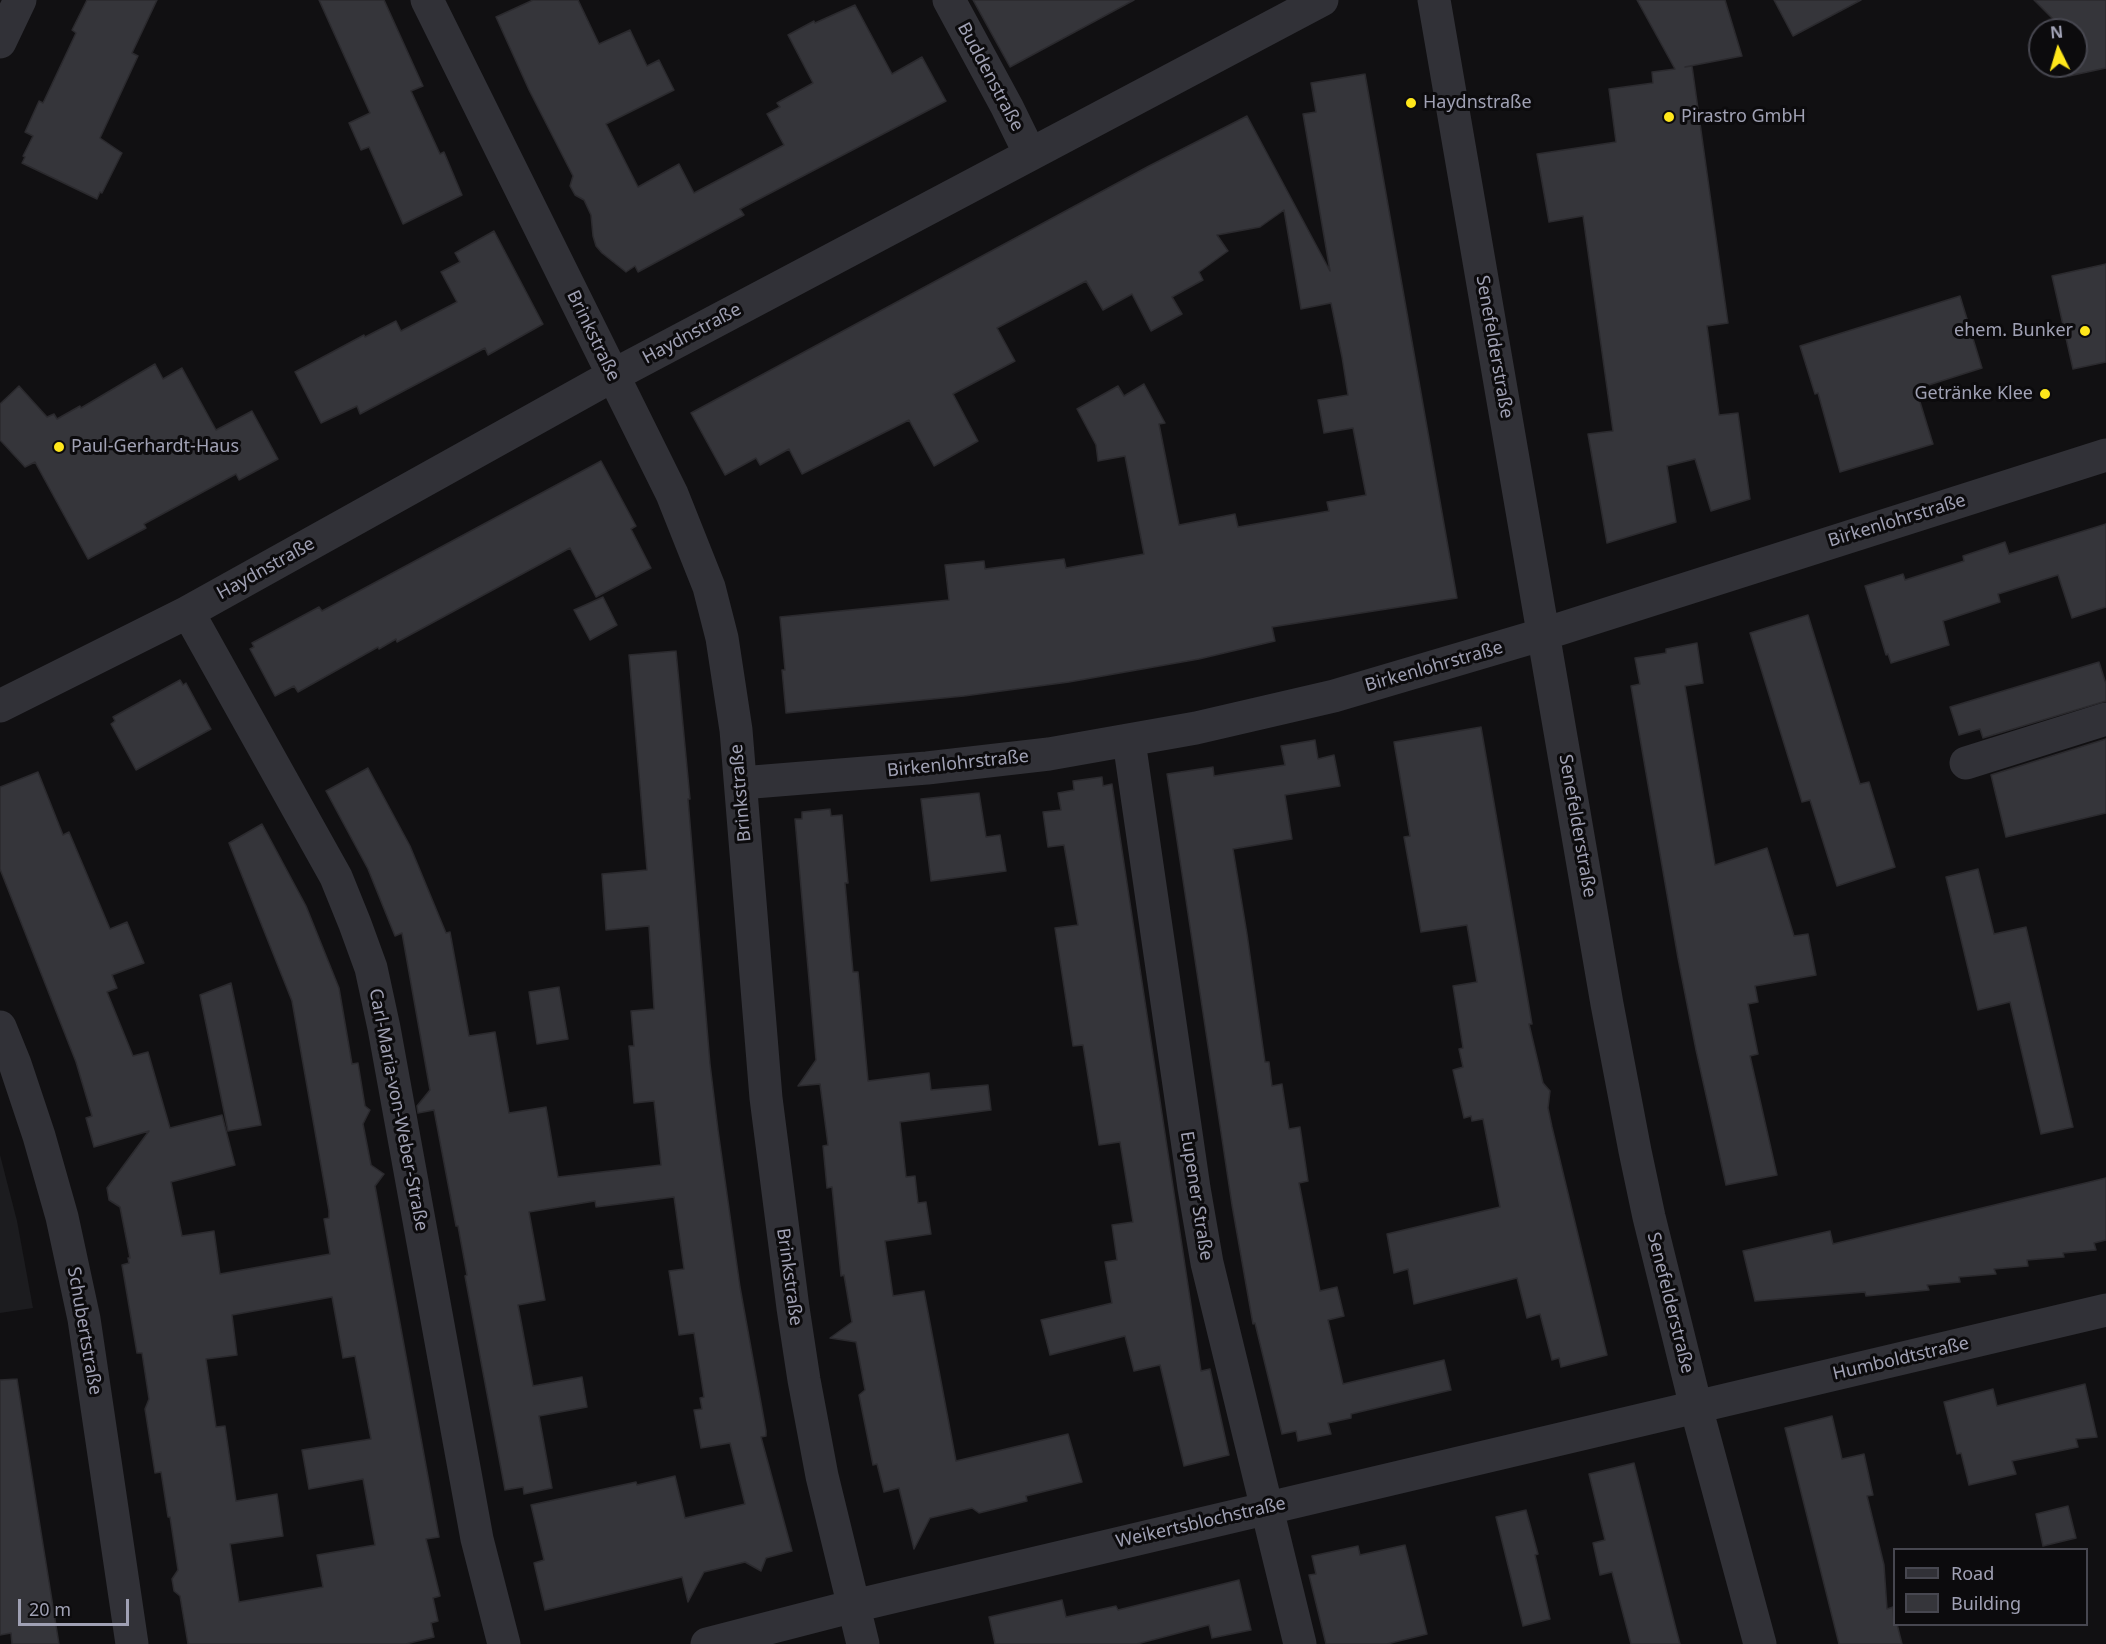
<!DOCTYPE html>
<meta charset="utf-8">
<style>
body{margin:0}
#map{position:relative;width:2106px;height:1644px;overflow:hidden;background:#111012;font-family:"Noto Sans",sans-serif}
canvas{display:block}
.legend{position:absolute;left:1893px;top:1548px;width:195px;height:78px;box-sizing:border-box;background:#0c0b0d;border:2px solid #474750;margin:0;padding:8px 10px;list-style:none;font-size:18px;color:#a0a1b4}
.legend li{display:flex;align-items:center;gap:12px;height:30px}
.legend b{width:30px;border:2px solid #474750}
.north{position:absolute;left:2028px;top:18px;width:60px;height:60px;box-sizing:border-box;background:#0c0b0d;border:2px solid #474750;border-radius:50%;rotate:355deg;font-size:16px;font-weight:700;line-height:24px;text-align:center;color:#a0a1b4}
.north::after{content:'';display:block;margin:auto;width:21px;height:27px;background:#ffe71b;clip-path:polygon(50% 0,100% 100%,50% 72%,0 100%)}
.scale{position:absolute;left:18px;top:1599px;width:111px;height:27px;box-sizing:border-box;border:3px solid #a0a1b4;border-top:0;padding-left:8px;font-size:18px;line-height:21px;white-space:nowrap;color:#a0a1b4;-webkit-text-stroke:4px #0c0b0d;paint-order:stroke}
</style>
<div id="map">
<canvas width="2106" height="1644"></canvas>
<ul class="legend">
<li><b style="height:8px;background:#313137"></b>Road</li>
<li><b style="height:16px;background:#35353a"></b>Building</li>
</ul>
<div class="north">N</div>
<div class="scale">20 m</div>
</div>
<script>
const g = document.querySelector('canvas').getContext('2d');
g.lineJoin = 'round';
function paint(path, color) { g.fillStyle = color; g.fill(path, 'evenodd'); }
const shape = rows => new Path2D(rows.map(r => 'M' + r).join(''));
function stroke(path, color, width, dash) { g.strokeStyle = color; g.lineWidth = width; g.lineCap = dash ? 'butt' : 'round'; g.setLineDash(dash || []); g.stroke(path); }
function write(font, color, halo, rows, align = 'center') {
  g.font = font + ' "Noto Sans",sans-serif'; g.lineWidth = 6; g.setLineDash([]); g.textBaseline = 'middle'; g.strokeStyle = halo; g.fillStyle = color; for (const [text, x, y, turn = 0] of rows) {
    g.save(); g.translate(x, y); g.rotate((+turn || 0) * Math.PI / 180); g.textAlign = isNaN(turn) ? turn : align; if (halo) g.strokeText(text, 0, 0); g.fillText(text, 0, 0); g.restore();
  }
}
paint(shape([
 [0,1155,17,1221,33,1308,0,1313]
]), '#1c1c1f');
const building = shape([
 [87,0,157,0,132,53,138,56,100,138,122,153,102,193,100,192,97,199,22,163,25,157,23,156,33,136,25,132,39,101,43,103,76,33,72,30,87,0],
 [319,0,384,0,423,86,411,91,440,154,444,152,462,195,403,224,369,147,361,150,349,123,370,113,319,0],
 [533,0,578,0,599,44,630,30,647,66,659,60,674,90,606,124,638,187,679,164,694,193,784,145,767,114,780,107,777,103,813,83,788,35,814,21,815,23,855,5,892,74,922,57,946,101,740,209,744,215,638,272,635,266,626,272,602,253,596,246,593,236,591,215,584,200,575,195,570,186,573,176,529,90,496,17,533,0],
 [973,0,1134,0,1010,67,973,0],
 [1637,0,1725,0,1742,56,1685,67,1692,66,1728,323,1707,326,1719,415,1738,413,1750,499,1711,511,1695,459,1667,466,1676,522,1607,543,1588,434,1613,431,1583,216,1549,222,1537,154,1616,142,1609,89,1653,83,1652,72,1675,69,1637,0],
 [1774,0,1861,0,1793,36,1774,0],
 [2034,0,2106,0,2106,68,2069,76,2067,66,2076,66,2076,30,2059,30,2057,23,2034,0],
 [1365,74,1457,598,1272,627,1275,641,1199,659,1069,682,964,696,786,713,782,670,785,670,780,617,949,600,945,565,984,561,985,569,1064,559,1066,568,1144,554,1125,456,1098,461,1096,445,1077,409,1118,386,1124,396,1144,384,1165,423,1159,424,1179,525,1235,514,1238,527,1329,511,1327,502,1366,495,1353,428,1324,433,1318,400,1348,395,1342,357,1331,303,1301,309,1284,210,1260,227,1217,235,1228,251,1199,272,1203,280,1172,297,1182,314,1151,331,1132,294,1103,310,1086,281,997,328,1015,361,953,394,978,441,934,466,909,420,802,474,789,449,760,465,756,458,725,475,691,413,1149,166,1247,116,1330,271,1303,114,1316,112,1311,83,1365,74],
 [494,231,543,324,488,355,485,348,360,414,357,406,321,423,295,372,364,335,365,337,396,321,401,331,457,302,441,272,460,262,455,253,494,231],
 [2106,264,2106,362,2073,369,2052,276,2106,264],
 [1960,296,1982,368,1916,389,1933,444,1840,472,1818,393,1815,394,1800,346,1960,296],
 [155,364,163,379,182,368,216,430,252,411,278,459,239,480,236,474,144,524,146,528,88,559,35,462,25,467,0,440,0,404,19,386,47,417,54,414,57,419,80,406,81,408,155,364],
 [601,461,636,526,631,529,651,568,596,597,570,548,397,642,396,639,379,649,378,647,298,692,294,686,275,696,250,649,254,647,252,643,319,607,322,611,601,461],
 [2106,524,2106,607,2072,618,2058,575,1998,594,2000,602,1943,621,1949,645,1891,663,1888,654,1886,655,1865,586,1903,574,1905,580,1964,561,1963,556,2005,542,2009,554,2106,524],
 [603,597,617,625,590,640,574,610,603,597],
 [1808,615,1860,784,1869,782,1895,867,1837,886,1810,800,1802,802,1750,633,1808,615],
 [1697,643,1703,683,1685,686,1715,865,1767,848,1794,936,1808,934,1816,975,1755,986,1758,1002,1748,1004,1758,1054,1750,1056,1777,1175,1726,1185,1696,1050,1678,958,1631,686,1640,684,1635,658,1666,653,1666,649,1697,643],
 [676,651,690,799,688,799,710,1064,718,1130,740,1287,766,1431,766,1436,761,1437,792,1551,766,1558,761,1571,745,1562,704,1572,688,1602,682,1577,545,1610,534,1563,544,1560,531,1505,636,1482,637,1485,675,1476,685,1518,745,1504,730,1443,701,1448,694,1410,702,1409,700,1398,704,1397,694,1333,679,1335,669,1271,684,1269,674,1197,596,1207,595,1201,529,1212,545,1300,518,1305,533,1386,582,1377,587,1407,539,1416,552,1488,524,1494,523,1487,505,1490,465,1276,467,1275,458,1226,456,1226,434,1110,418,1113,417,1106,430,1090,402,933,395,936,368,869,326,791,368,768,410,846,446,933,450,932,469,1036,495,1032,509,1113,546,1107,558,1177,661,1165,654,1101,634,1103,629,1046,634,1046,631,1011,654,1009,649,926,606,930,602,874,647,870,629,655,676,651],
 [2099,662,2106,684,2106,701,1983,738,1980,729,1959,735,1950,707,2099,662],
 [180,680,183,685,186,683,211,729,136,770,111,724,115,721,113,717,180,680],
 [1481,727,1532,1024,1529,1024,1543,1083,1550,1091,1548,1108,1552,1127,1607,1355,1561,1367,1559,1358,1552,1360,1540,1314,1527,1318,1517,1278,1414,1304,1408,1269,1394,1273,1387,1234,1500,1207,1483,1119,1472,1121,1471,1116,1464,1118,1453,1070,1463,1067,1459,1049,1463,1048,1453,986,1477,982,1467,925,1421,932,1404,837,1410,836,1394,742,1481,727],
 [2106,739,2106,813,2006,837,1991,775,2106,739],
 [1315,740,1318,759,1334,755,1340,786,1285,795,1292,839,1233,849,1247,934,1265,1062,1269,1062,1272,1086,1282,1084,1289,1129,1300,1127,1308,1181,1299,1183,1320,1291,1337,1287,1344,1316,1328,1320,1343,1384,1444,1360,1451,1390,1351,1414,1351,1418,1328,1423,1331,1434,1298,1441,1296,1431,1282,1434,1255,1323,1253,1324,1232,1205,1167,774,1213,767,1214,776,1285,765,1281,746,1315,740],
 [38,772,63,835,69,832,110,929,127,922,144,963,112,975,117,988,107,992,133,1056,148,1052,170,1128,222,1115,235,1165,171,1182,182,1236,214,1231,220,1274,330,1254,324,1219,329,1218,329,1211,292,1001,229,843,262,824,306,906,339,988,352,1064,358,1063,365,1106,370,1110,363,1124,371,1165,384,1174,375,1186,439,1537,426,1539,440,1596,433,1598,438,1621,431,1623,434,1637,406,1644,188,1644,180,1596,174,1591,172,1579,178,1570,170,1517,168,1517,161,1472,155,1473,145,1409,149,1399,142,1353,137,1353,122,1265,129,1263,128,1258,130,1258,120,1207,109,1200,107,1188,149,1131,94,1147,86,1118,92,1116,76,1062,0,869,0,787,38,772],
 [332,1297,343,1358,355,1356,371,1439,302,1450,309,1489,363,1479,375,1545,317,1555,323,1587,239,1602,230,1544,283,1536,277,1494,236,1501,225,1426,216,1427,206,1359,237,1355,232,1315,332,1297],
 [1102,777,1103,786,1112,784,1201,1371,1210,1369,1229,1455,1184,1466,1160,1365,1134,1371,1125,1336,1050,1355,1041,1320,1112,1303,1105,1262,1117,1260,1112,1225,1133,1222,1120,1142,1099,1145,1083,1045,1073,1046,1055,928,1078,925,1064,845,1048,847,1043,812,1061,810,1058,793,1074,790,1073,781,1102,777],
 [979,793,986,837,1000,835,1006,871,931,881,921,799,979,793],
 [830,809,831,816,842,815,848,883,845,883,853,972,858,972,868,1081,929,1073,931,1090,988,1085,991,1110,900,1122,906,1177,915,1176,918,1203,926,1202,931,1234,885,1241,893,1296,924,1291,956,1461,1068,1434,1082,1482,1026,1496,1027,1501,979,1513,972,1508,930,1518,914,1549,899,1488,884,1492,877,1464,873,1465,859,1395,865,1390,856,1342,830,1338,852,1322,844,1275,841,1276,832,1187,827,1188,823,1146,828,1145,820,1084,798,1086,816,1060,795,819,802,819,802,812,830,809],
 [1978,869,1994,934,2026,927,2073,1127,2041,1134,2010,1002,1978,1010,1946,877,1978,869],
 [231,983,261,1125,228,1131,200,995,231,983],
 [559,987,568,1039,537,1044,529,992,559,987],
 [2106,1178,2106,1240,2094,1243,2096,1250,2063,1253,2064,1257,2027,1260,2028,1266,1994,1269,1996,1274,1959,1277,1960,1282,1927,1285,1929,1290,1866,1296,1865,1292,1755,1301,1743,1251,1830,1231,1833,1244,2106,1178],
 [17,1379,41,1532,59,1644,12,1644,11,1633,0,1635,0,1380,17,1379],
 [2085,1384,2097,1437,2076,1439,2078,1447,2012,1461,2016,1474,1969,1485,1961,1453,1957,1454,1944,1402,1993,1389,1997,1406,2085,1384],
 [1832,1416,1842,1459,1864,1454,1873,1495,1867,1496,1884,1565,1887,1609,1893,1607,1894,1624,1897,1624,1902,1644,1839,1644,1785,1428,1832,1416],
 [1634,1463,1675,1625,1680,1644,1631,1644,1612,1572,1600,1575,1593,1543,1605,1540,1589,1474,1634,1463],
 [2068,1506,2076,1538,2043,1546,2036,1514,2068,1506],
 [1526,1510,1538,1554,1535,1555,1550,1619,1523,1626,1496,1517,1526,1510],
 [1405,1545,1427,1634,1387,1644,1326,1644,1309,1575,1316,1574,1312,1556,1358,1546,1360,1555,1405,1545],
 [1239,1580,1251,1630,1212,1638,1209,1625,1137,1644,995,1644,989,1617,1062,1600,1066,1617,1116,1606,1118,1610,1239,1580]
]);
paint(building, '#35353a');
stroke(building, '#2b2a2e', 1.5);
stroke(shape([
 [427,0,672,494,709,587,722,638,736,730,766,1098,793,1308,804,1380,822,1476,863,1644],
 [949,0,1007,107,1030,154],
 [1434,0,1607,1004,1635,1151,1649,1217,1696,1407,1760,1644],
 [0,42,20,0],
 [188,612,336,877,355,924,371,968,384,1028,477,1539,504,1644],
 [0,706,188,612,612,376,1322,0],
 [1129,741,1194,1188,1207,1263,1300,1644],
 [1966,763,2106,719],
 [741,783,927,768,1049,754,1196,728,1334,696,1544,634,2106,455],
 [0,1027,15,1064,39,1136,62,1217,84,1319,132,1644],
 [707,1644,854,1606,2106,1310]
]), '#313137', 33);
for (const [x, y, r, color] of [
 [1411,103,6,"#ffe71b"],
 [1669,117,6,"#ffe71b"],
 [2085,331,6,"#ffe71b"],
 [2045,394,6,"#ffe71b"],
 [59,447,6,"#ffe71b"]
]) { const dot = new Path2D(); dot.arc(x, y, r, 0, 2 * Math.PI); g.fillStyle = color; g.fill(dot); stroke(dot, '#0c0b0d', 2); }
write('18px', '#a0a1b4', '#0c0b0d', [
 ["Buddenstraße",990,77,62],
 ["Haydnstraße",692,334,-28],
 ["Brinkstraße",593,336,64],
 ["Senefelderstraße",1494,347,80],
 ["Birkenlohrstraße",1897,521,-17],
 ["Haydnstraße",266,569,-29],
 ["Birkenlohrstraße",1434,667,-16],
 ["Birkenlohrstraße",958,764,-6],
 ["Brinkstraße",741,793,-95],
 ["Senefelderstraße",1577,826,80],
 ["Carl-Maria-von-Weber-Straße",398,1110,79],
 ["Eupener Straße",1196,1196,81],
 ["Brinkstraße",789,1277,82],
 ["Senefelderstraße",1670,1303,76],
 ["Schubertstraße",84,1331,80],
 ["Humboldtstraße",1901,1359,-13],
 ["Weikertsblochstraße",1201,1523,-13]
]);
write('18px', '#a0a1b4', '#0c0b0d', [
 ["Haydnstraße",1423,103],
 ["Pirastro GmbH",1681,117],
 ["ehem. Bunker",2073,331,"right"],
 ["Getränke Klee",2033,394,"right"],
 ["Paul-Gerhardt-Haus",71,447]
], 'left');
</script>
